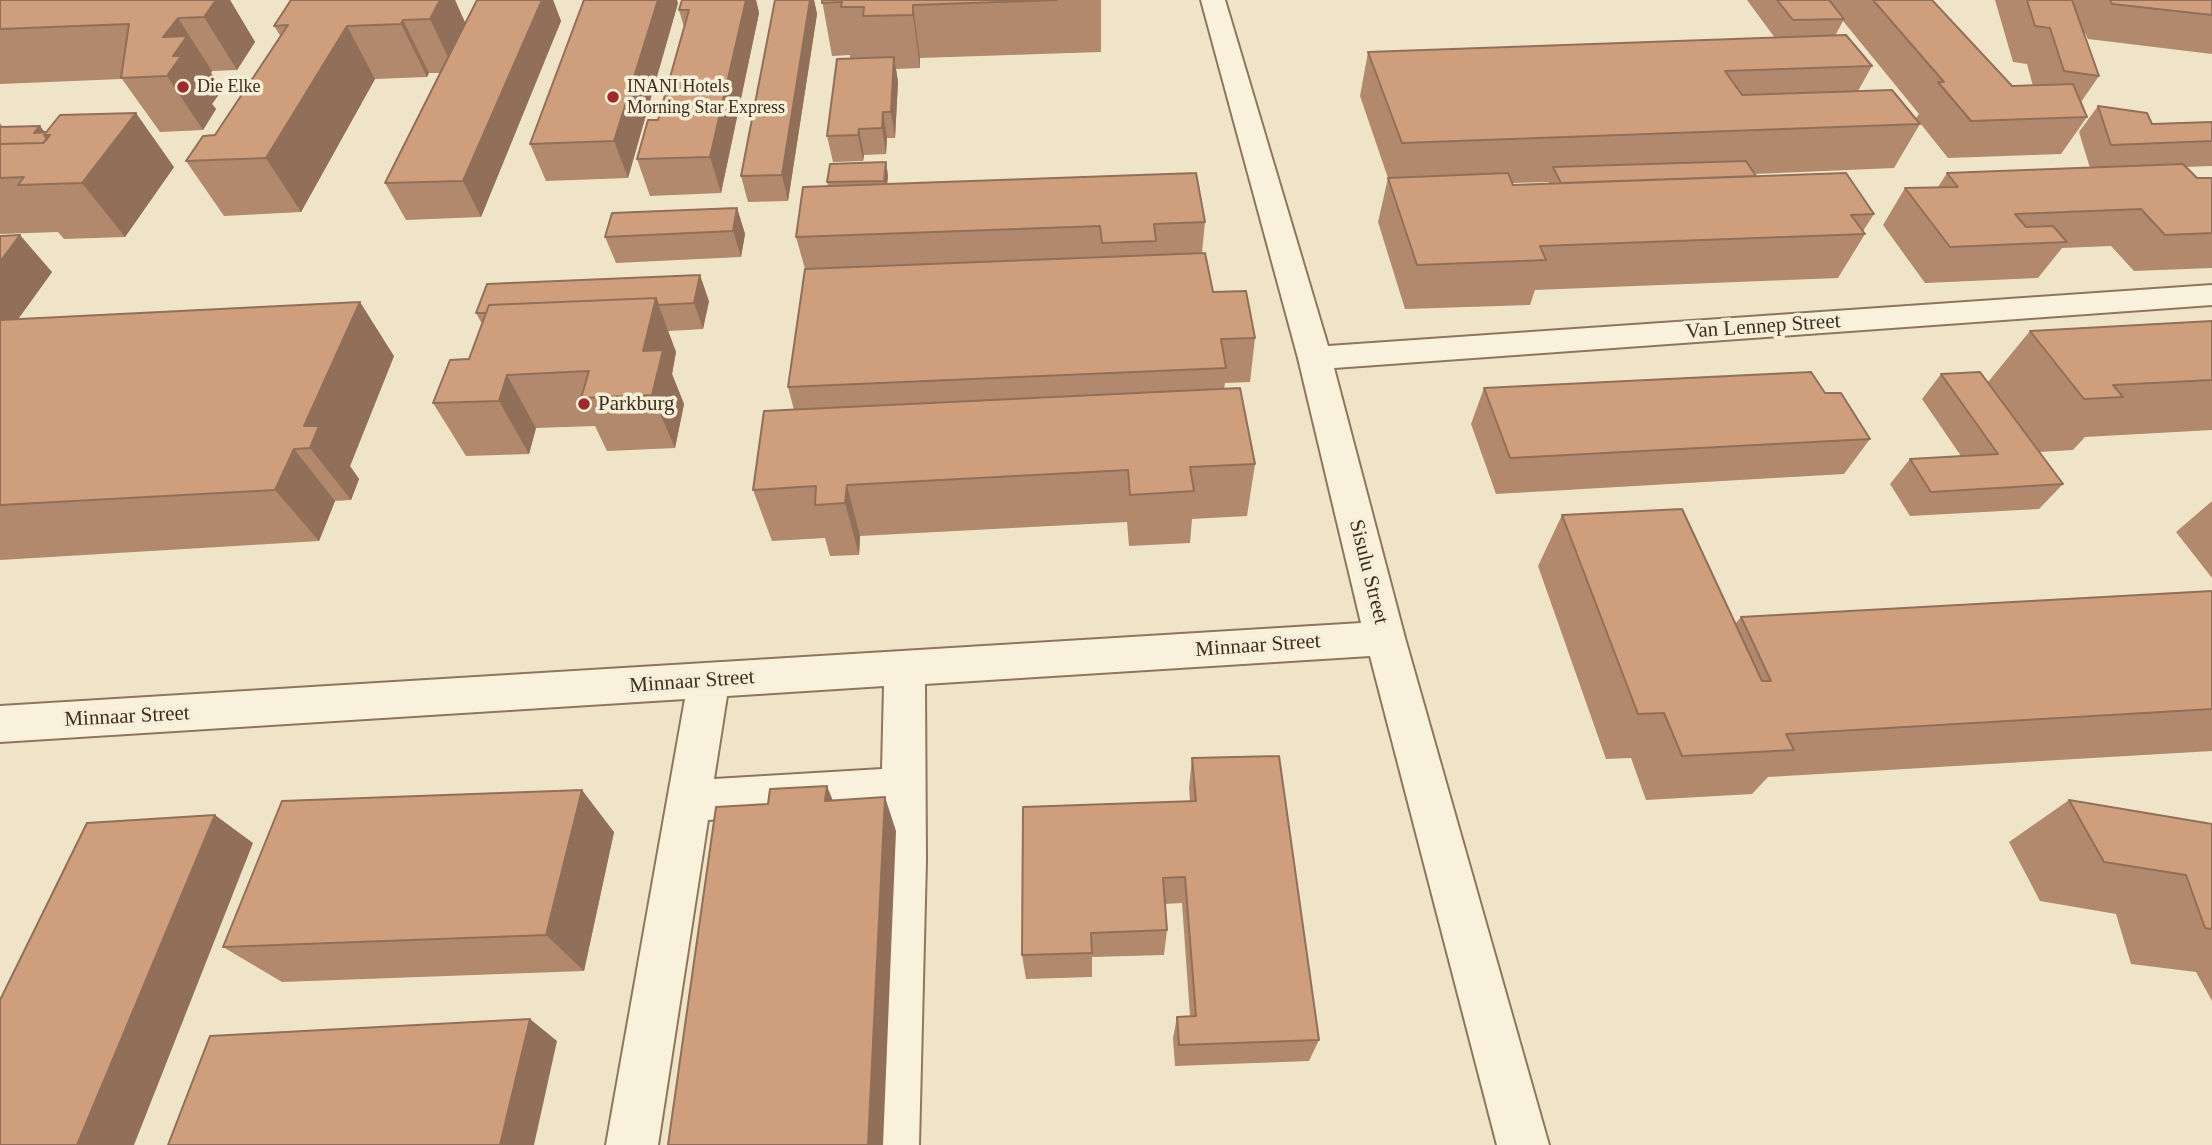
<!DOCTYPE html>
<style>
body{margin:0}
canvas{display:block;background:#f0e4c8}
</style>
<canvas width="2212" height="1145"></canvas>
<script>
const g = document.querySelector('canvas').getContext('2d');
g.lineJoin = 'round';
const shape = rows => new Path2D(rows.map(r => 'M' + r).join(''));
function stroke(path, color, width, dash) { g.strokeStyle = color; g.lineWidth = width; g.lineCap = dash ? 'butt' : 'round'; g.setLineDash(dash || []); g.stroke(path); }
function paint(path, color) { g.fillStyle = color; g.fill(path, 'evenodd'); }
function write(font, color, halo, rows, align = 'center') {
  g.font = font + ' Georgia,serif'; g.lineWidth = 7; g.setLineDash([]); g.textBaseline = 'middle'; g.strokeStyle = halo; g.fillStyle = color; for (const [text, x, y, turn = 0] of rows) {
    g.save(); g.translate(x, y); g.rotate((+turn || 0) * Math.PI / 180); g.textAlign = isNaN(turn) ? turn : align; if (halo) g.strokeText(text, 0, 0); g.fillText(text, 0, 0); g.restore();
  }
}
const minor = shape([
 [1201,0,1225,0,1328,346,2212,285,2212,305,1334,368,1405,638,1549,1145,1497,1145,1370,656,925,684,926,860,919,1145,867,1145,881,809,708,820,658,1145,606,1145,685,699,0,742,0,706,1361,623,1298,358,1201,0],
 [884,686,882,769,714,779,727,696,884,686]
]);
stroke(minor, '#8d765c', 4);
paint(minor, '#faf1dc');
paint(shape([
 [0,0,230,0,255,42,237,70,212,71,211,73,222,90,212,104,216,109,203,130,160,132,122,79,0,84],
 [291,0,455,0,465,23,477,0,553,0,561,21,481,217,406,220,385,183,440,73,429,73,427,77,375,79,301,212,224,216,186,161,215,135,281,37,274,26],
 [682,0,756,0,759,13,721,193,650,196,637,159,658,120,684,27,679,10],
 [775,0,814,0,817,14,788,201,748,202,741,176],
 [822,0,1101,0,1101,52,920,58,920,68,896,69,898,82,895,138,887,138,886,154,864,155,863,161,833,162,827,136,850,58,850,55,832,56],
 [1747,0,1932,0,2012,86,2033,86,2027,64,2013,62,1995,0,2212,0,2212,54,2088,39,2085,33,2084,33,2099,76,2081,102,2087,117,2061,154,1948,158,1916,118,1919,114,1843,21,1835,36,1872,66,1858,91,1920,124,1894,168,1754,174,1756,176,1874,214,1863,231,1865,234,1838,278,1535,290,1530,305,1405,309,1378,222,1388,178,1360,96,1368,52,1775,38],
 [1549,182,1548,184,1513,185,1512,183],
 [678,3,628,178,546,181,530,144],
 [2098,106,2152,124,2212,122,2212,166,2185,167,2197,178,2212,178,2212,268,2134,271,2111,246,2062,248,2038,278,1925,283,1883,225,1905,188,1938,187,1947,173,2090,168,2079,132],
 [0,123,3,127,45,132,174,167,125,237,64,239,58,232,0,234],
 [886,162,888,176,887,184,1205,222,1202,253,1213,292,1255,338,1250,382,1225,383,1224,389,1255,464,1247,516,1192,519,1190,543,1129,546,1127,522,860,536,859,555,830,556,825,538,772,541,753,490,794,410,788,387,805,269,796,237,828,186,827,182],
 [737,208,745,234,741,257,616,263,605,237],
 [0,236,52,272,18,319,394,356,350,466,359,479,351,500,335,501,319,541,0,560],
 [709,301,703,329,668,331,676,352,672,374,684,404,675,448,607,451,595,426,536,428,529,454,466,456,433,403,469,359,482,324,476,313],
 [2212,321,2212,430,2085,437,2073,450,2039,452,2063,484,2039,509,1910,516,1890,484,1910,459,1961,456,1922,399,1941,374,1988,382,2030,331],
 [1484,388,1825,393,1870,439,1844,474,1496,494,1471,424],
 [2212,501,2212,578,2176,532],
 [1562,515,1735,624,1741,617,2212,591,2212,751,1768,777,1752,794,1646,800,1631,758,1606,759,1538,566],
 [1192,758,1319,1040,1309,1061,1175,1066,1173,1038,1177,1017,1190,1016,1182,903,1165,904,1167,930,1164,955,1092,957,1092,977,1026,979,1022,955,1190,801,1189,788],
 [2069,800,2212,824,2212,1001,2196,972,2131,964,2116,914,2040,901,2009,842],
 [614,832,584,971,282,982,223,947]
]), '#b2896c');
paint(shape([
 [216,0,230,0,255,42,237,70,204,17],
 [440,0,455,0,472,38,455,72,430,19],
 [542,0,553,0,561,21,481,217,463,181],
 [658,0,677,0,678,3,628,178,614,141],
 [746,0,756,0,759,13,721,193,710,157],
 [810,0,814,0,817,14,788,201,782,175],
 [913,5,920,58,920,68,913,15],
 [178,18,212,71,211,73,222,90,212,104,216,109,203,130,167,76,173,56,163,37],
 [403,20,429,73,427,77,401,24],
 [347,26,375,79,301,212,266,158],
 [894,57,898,82,895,138,891,112],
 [883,112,887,138,886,154,882,128],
 [136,113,174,167,125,237,82,183],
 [40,126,47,135,34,133],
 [859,129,864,155,863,161,858,135],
 [886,162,888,176,886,194,884,181],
 [737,208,745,234,741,257,733,231],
 [20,235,52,272,1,343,0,341,0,262],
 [700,275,709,301,703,329,694,303],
 [656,298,676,352,672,374,684,404,675,448,652,395,643,351],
 [360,302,394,356,350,466,359,479,351,500,310,448,304,426],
 [507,375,536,428,529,454,499,401],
 [294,449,335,501,319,541,275,490],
 [847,485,860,536,859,555,845,503],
 [827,786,841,821,825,801],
 [582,790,614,832,584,971,546,935],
 [885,797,896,831,883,1145,868,1145],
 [215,815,253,843,134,1145,77,1145],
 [530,1019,557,1041,534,1145,500,1145]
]), '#916f58');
const building = shape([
 [0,0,216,0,204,17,178,18,163,37,187,36,173,56,181,56,167,76,121,78,129,24,0,29,0,0],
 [291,0,440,0,430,19,403,20,401,24,347,26,266,158,186,161,203,136,215,135,288,25,274,26,291,0],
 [477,0,542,0,463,181,385,183,477,0],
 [584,0,658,0,614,141,530,144,584,0],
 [682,0,746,0,710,157,637,159,648,120,658,120,689,10,679,10,682,0],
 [775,0,810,0,782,175,741,176,775,0],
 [822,0,1057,0,913,5,913,15,863,16,864,7,841,7,842,2,822,3,822,0],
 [1777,0,1829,0,1844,19,1793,20,1777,0],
 [1873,0,1932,0,2012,86,2073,84,2087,117,1971,121,1938,82,1944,82,1873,0],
 [2027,0,2072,0,2099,76,2064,71,2050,28,2035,26,2027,0],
 [2110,0,2212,0,2212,15,2112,4,2110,0],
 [1846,35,1872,66,1725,71,1742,95,1892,90,1920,124,1402,143,1368,52,1846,35],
 [894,57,891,112,883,112,882,128,859,129,858,135,827,136,837,59,894,57],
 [2098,106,2147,113,2152,124,2212,122,2212,141,2111,145,2098,106],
 [136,113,82,183,18,185,24,177,0,178,0,144,43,143,50,135,44,135,60,115,136,113],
 [40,126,34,133,46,132,44,135,47,139,43,143,0,144,0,127,40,126],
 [1746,161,1756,176,1561,183,1553,167,1746,161],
 [886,162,884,181,827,182,830,164,886,162],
 [2183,164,2197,178,2212,178,2212,233,2165,235,2141,209,2015,214,2026,227,2053,226,2067,242,1950,247,1905,188,1958,187,1947,173,2183,164],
 [1196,173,1205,222,1154,224,1156,241,1102,243,1100,226,796,237,803,187,1196,173],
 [1508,173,1513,185,1846,173,1874,214,1851,215,1865,234,1540,246,1546,260,1417,265,1388,178,1508,173],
 [737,208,733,231,605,237,612,213,737,208],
 [20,235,0,262,0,236,20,235],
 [1205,253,1213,292,1246,291,1255,338,1221,339,1226,368,788,387,805,269,1205,253],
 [700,275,694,303,658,305,656,298,489,305,486,313,476,313,487,284,700,275],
 [656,298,643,351,663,350,652,395,581,398,589,371,507,375,499,401,433,403,450,360,469,359,489,305,656,298],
 [360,302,304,426,319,426,310,448,294,449,275,490,0,505,0,320,360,302],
 [2212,321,2212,380,2113,385,2123,397,2084,399,2030,331,2212,321],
 [1811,372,1825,393,1841,393,1870,439,1510,458,1484,388,1811,372],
 [1980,372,2063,484,1931,492,1910,459,1998,454,1941,374,1980,372],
 [1240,388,1255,464,1190,467,1194,491,1130,495,1128,470,847,485,845,503,815,505,816,486,753,490,764,411,1240,388],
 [1682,509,1762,681,1771,681,1741,617,2212,591,2212,709,1786,734,1794,750,1682,756,1664,713,1638,714,1562,515,1682,509],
 [1279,756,1319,1040,1179,1045,1177,1017,1196,1016,1185,877,1163,878,1167,930,1091,933,1092,953,1022,955,1023,807,1196,801,1192,758,1279,756],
 [827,786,825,801,885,797,868,1145,668,1145,716,807,768,804,770,789,827,786],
 [582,790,546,935,223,947,282,801,582,790],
 [2069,800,2212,824,2212,929,2205,928,2186,875,2104,862,2069,800],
 [215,815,77,1145,0,1145,0,1000,87,823,215,815],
 [530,1019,500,1145,168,1145,210,1036,530,1019]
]);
paint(building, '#cf9f7d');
stroke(building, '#916f58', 2);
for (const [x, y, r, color] of [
 [183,87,7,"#9e2a2b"],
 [613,97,7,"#9e2a2b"],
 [584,404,7,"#9e2a2b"]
]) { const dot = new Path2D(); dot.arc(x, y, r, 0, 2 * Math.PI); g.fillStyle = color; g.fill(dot); stroke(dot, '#f7eed8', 2.5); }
write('18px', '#3d2e20', '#f7eed8', [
 ["Die Elke",197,87],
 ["INANI Hotels",627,87],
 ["Morning Star Express",627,108]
], 'left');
write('21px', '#3d2e20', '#f7eed8', [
 ["Van Lennep Street",1763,327,-4],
 ["Sisulu Street",1368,572,76],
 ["Minnaar Street",1258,646,-4],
 ["Minnaar Street",692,682,-4],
 ["Minnaar Street",127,717,-3]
]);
write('21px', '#3d2e20', '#f7eed8', [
 ["Parkburg",598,404]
], 'left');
</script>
